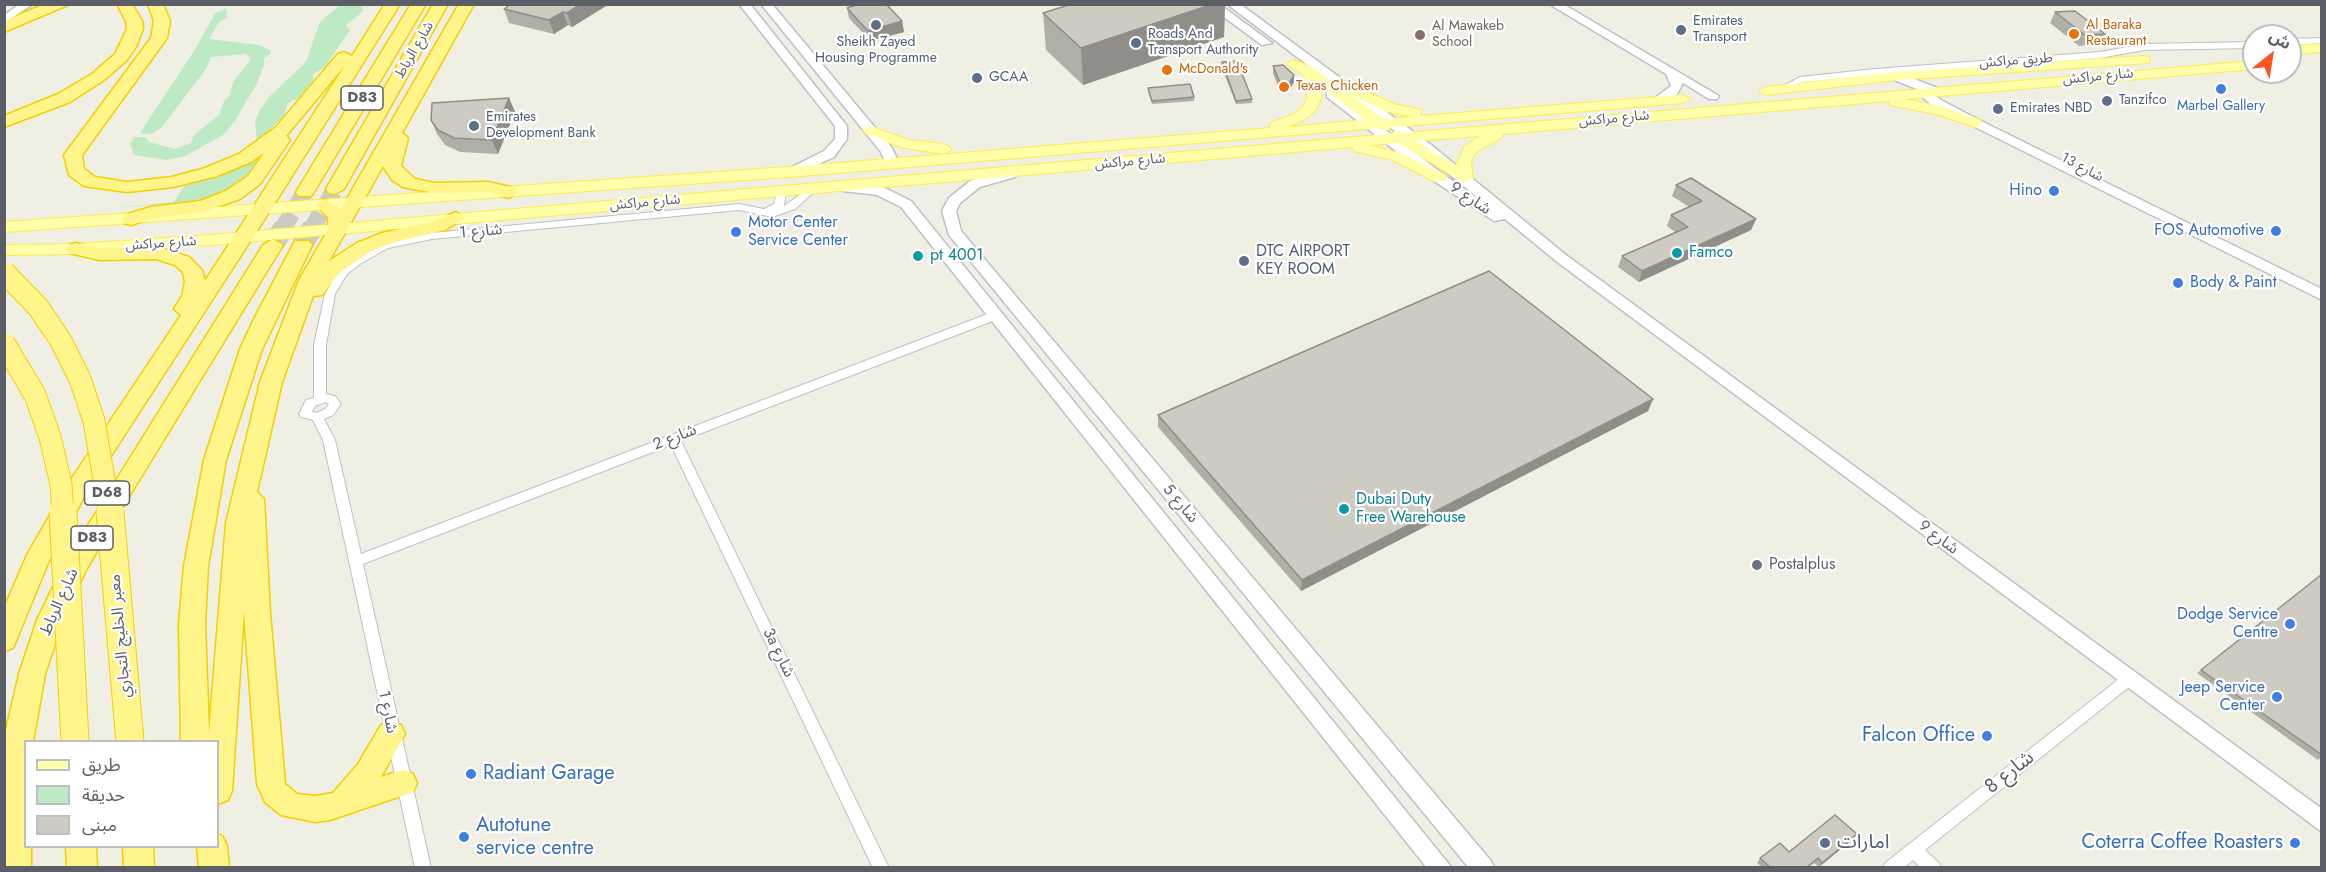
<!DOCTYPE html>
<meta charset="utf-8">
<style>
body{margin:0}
#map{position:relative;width:2326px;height:872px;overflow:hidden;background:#f0efe3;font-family:Jost,"Noto Sans Arabic",sans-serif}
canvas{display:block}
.frame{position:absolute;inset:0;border:6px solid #5b5e66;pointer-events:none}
.legend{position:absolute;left:24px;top:740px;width:195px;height:108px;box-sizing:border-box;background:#fff;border:2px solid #bdbfc2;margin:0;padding:8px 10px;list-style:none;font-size:18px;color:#5b5e66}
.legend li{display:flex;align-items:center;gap:12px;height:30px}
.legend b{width:30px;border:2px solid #bdbfc2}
.north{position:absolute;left:2242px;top:24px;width:60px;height:60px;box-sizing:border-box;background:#fff;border:2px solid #bdbfc2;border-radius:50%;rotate:30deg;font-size:16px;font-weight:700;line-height:24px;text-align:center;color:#5b5e66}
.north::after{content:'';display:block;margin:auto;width:21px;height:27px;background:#fc541e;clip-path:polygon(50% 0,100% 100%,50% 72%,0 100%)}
</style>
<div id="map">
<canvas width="2326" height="872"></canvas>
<div class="frame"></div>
<ul class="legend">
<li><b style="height:8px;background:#ffffa9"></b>طريق</li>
<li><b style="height:16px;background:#bdeac5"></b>حديقة</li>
<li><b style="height:16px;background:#cdcbc2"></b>مبنى</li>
</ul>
<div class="north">ش</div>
</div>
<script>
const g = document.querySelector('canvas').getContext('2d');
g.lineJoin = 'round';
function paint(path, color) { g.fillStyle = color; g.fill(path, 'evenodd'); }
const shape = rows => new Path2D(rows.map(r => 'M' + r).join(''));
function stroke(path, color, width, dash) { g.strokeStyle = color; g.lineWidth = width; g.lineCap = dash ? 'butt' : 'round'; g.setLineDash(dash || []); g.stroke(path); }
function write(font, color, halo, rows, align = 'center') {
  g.font = font + ' Jost,"Noto Sans Arabic",sans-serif'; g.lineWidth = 4.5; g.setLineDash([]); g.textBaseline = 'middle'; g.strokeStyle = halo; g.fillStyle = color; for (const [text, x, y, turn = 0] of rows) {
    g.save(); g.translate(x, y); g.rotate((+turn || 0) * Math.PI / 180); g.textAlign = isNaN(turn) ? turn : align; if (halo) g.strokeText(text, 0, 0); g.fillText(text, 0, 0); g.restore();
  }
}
paint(shape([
 [340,5,361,5,363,11,346,25,350,30,324,68,313,74,313,81,299,98,288,103,284,115,257,143,255,122,260,110,269,97,306,62,320,22],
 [226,9,227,18,219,22,209,39,259,45,270,50,271,54,264,58,264,65,257,83,235,121,223,135,185,156,167,160,134,155,130,144,134,137,145,137,149,142,175,149,191,143,194,135,219,115,224,101,230,95,233,82,251,59,246,54,211,57,206,69,162,127,152,134,140,133,196,48,215,13],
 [254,160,259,160,243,180,230,189,205,199,180,203,112,208,174,202,184,186,237,169]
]), '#bdeac5');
stroke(shape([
 [283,228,305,192],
 [312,228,335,189]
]), '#cbcbc4', 17, [17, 8]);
stroke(shape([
 [273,245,284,227],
 [302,245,313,227]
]), '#cbcbc4', 21, [21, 10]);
const street = shape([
 [2322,38,2322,43,2290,45,2290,39,2322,38],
 [2254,42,2254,48,2144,50,2100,58,1875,75,1802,82,1783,92,1780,93,1776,90,1800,77,1875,69,2100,52,2144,44,2254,42],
 [812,186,815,187,815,191,795,209,772,217,739,210,432,239,388,248,360,264,347,274,335,294,326,345,326,394,335,396,341,404,333,415,324,419,335,440,361,554,990,313,998,313,999,316,998,319,681,441,889,868,873,868,671,445,363,564,431,868,415,868,323,440,313,420,301,417,299,414,306,400,314,398,314,345,325,294,339,270,352,260,385,243,432,233,739,204,764,209,774,204,778,189,784,189,786,191,784,206,812,186],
 [326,402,329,404,325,409,316,413,312,412,315,406,326,402],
 [2129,673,2134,675,2136,679,2134,683,1925,850,1939,863,1941,868,1921,868,1913,860,1904,868,1883,868,1885,863,2124,675,2129,673]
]);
const secondary = shape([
 [20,4,33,4,4,23,4,15,20,4],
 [739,4,750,4,847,126,847,139,834,157,794,175,789,176,782,172,824,151,835,139,835,126,739,4],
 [761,4,772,4,892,148,899,163,897,166,887,166,881,152,761,4],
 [1206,4,1219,4,1272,43,1262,45,1206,4],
 [1227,4,1240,4,1430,144,1566,255,2322,809,2322,832,1556,261,1505,219,1494,221,1434,181,1327,97,1327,91,1335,91,1444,175,1483,202,1420,150,1227,4],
 [1549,4,1563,4,1719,96,1717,99,1709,99,1683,83,1677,94,1663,104,1655,104,1655,98,1671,86,1666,74,1549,4],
 [1896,72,1940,89,1940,95,1936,96,1941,100,1979,120,2322,289,2322,300,1933,106,1920,95,1919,90,1892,79,1892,73,1896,72],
 [1010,170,1017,174,1015,177,980,187,960,203,956,211,961,231,1491,861,1494,868,1469,868,949,235,942,211,949,198,970,181,1010,170],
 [848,184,885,188,911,201,1452,868,1427,868,901,207,877,195,843,191,841,188,848,184]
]);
const primary = shape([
 [2322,44,2322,52,2290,54,2290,46,2322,44],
 [2144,56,2149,57,2149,63,1896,80,1766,95,1759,91,1766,87,1896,72,2144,56],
 [1293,60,1312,67,1338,86,1345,83,1350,84,1394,104,1421,110,1421,116,1683,95,1690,99,1683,103,1392,127,1385,131,1377,128,788,177,4,232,4,222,788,167,1270,128,1271,123,1294,114,1304,106,1308,97,1304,75,1286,64,1293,60],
 [1319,86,1366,120,1287,127,1304,120,1315,111,1322,97,1319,86],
 [1351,95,1385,111,1412,117,1384,119,1351,95],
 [2254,61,2254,69,1904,99,1944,107,1980,120,1982,123,1980,126,1975,127,1936,114,1890,105,1889,101,1503,134,1501,138,1475,153,1471,162,1473,178,1465,183,1398,143,1368,145,1403,154,1445,175,1447,178,1445,181,1433,181,1393,160,1354,151,1352,147,210,245,76,254,4,255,4,245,76,244,210,235,1391,134,1397,131,1403,133,2254,61],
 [1480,136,1464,147,1456,166,1416,141,1480,136],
 [870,126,908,140,944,144,952,149,944,154,900,147,865,133,863,130,870,126]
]);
const highway = shape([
 [45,4,70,4,4,32,4,21,45,4],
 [117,4,132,4,142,21,143,29,136,47,127,60,104,80,70,102,4,127,4,116,58,94,92,74,115,54,127,29,126,21,117,4],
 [148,4,163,4,170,21,167,38,82,155,84,169,95,177,127,182,172,177,205,168,239,154,276,127,338,54,344,52,352,56,385,4,400,4,275,203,83,499,48,563,13,648,4,651,4,608,27,555,66,487,181,315,174,309,182,296,185,282,183,272,175,265,156,259,100,260,69,253,66,249,69,245,76,243,100,248,158,247,189,257,202,270,205,281,346,64,286,136,290,140,260,184,240,199,203,212,153,218,131,225,124,223,122,219,124,215,151,207,200,201,226,191,248,176,264,153,251,162,217,176,173,187,127,192,84,186,69,175,64,155,151,38,154,21,148,4],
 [411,4,426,4,314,192,311,196,299,196,296,192,411,4],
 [433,4,448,4,344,189,335,194,329,193,326,189,433,4],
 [459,4,474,4,402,133,408,138,401,166,415,179,435,183,488,182,515,188,518,192,509,198,488,192,435,193,403,187,392,180,383,166,329,261,357,243,382,233,432,222,456,212,465,218,445,230,395,242,371,251,340,272,322,295,313,296,282,382,257,492,264,499,270,613,285,784,297,794,315,796,333,793,358,764,381,725,391,722,401,725,405,734,381,777,403,770,413,774,417,783,413,792,330,820,315,822,281,815,265,802,257,784,244,611,232,791,228,800,218,804,218,742,181,742,179,624,184,566,204,460,240,349,255,317,295,241,309,241,312,245,262,349,226,460,208,566,205,624,209,733,226,523,260,382,299,280,328,230,328,217,316,205,325,199,341,209,459,4],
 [273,239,283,245,111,526,85,572,63,620,45,674,33,742,26,742,26,846,31,846,31,868,4,868,6,730,19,674,37,620,65,562,95,514,263,245,273,239],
 [218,834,222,836,227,846,229,868,199,868,197,846,218,846,218,834],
 [66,846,96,846,97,868,67,868,66,846],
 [123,846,153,846,154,868,124,868,123,846]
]);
stroke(street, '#bdc0c6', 2);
stroke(secondary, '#bec0c8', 3);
stroke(primary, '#ffeb4d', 2);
stroke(highway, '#f3d000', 3);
paint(street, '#fff');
paint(secondary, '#fff');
paint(primary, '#ffffa9');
paint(highway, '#fff58b');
const highwayBridgeFar1 = shape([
 [4,272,38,307,61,341,80,379,94,421,110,514],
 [4,343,35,395,50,437,61,484,63,514]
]);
const highwayBridge = shape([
 [63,512,75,742],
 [110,512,130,742]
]);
stroke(highwayBridgeFar1, '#f3d000', 23, []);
stroke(highwayBridge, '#f3d000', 29, []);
stroke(highwayBridgeFar1, '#fff58b', 21);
stroke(highwayBridge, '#fff58b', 27);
paint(shape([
 [1072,4,1225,4,1224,37,1083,85,1046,50,1043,13],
 [606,6,572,27,568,25,554,34,509,23,504,9],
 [847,8,902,21,904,32,870,41,849,18],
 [2055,12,2105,34,2099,44,2079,46,2050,23],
 [1222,62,1252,99,1252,103,1236,104,1221,66],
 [1273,66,1294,75,1294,82,1288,92,1280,92,1273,73],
 [1148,88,1194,97,1194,101,1152,104,1148,92],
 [509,98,515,112,498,154,460,152,445,145,437,134,431,120],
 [1676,185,1756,219,1751,230,1639,282,1618,267,1622,256,1675,232,1667,226,1671,215,1689,207,1672,196],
 [1653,399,1648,411,1301,591,1158,427,1158,415],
 [2322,574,2322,757,2318,760,2197,673],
 [1853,839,1819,867,1814,863,1809,867,1762,867,1757,863,1760,858]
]), '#b0afa7');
paint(shape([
 [581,4,605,4,606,6,572,27,567,13],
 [1213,4,1225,4,1224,37,1083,85,1081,48],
 [563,12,568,25,554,34,549,20],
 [902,21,904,32,870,41,868,31],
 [1294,75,1294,82,1288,92,1288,85],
 [509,98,515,112,498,154,492,140],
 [1756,219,1751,230,1639,282,1642,271],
 [1653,399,1648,411,1301,591,1302,580],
 [1857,834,1853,839,1819,867,1822,863]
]), '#908e88');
const building = shape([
 [511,4,581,4,567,13,563,12,549,20,504,9,511,4],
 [859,4,886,4,902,21,868,31,847,8,859,4],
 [1072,4,1213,4,1081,48,1043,13,1072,4],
 [2075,11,2105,34,2085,35,2055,12,2075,11],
 [1237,61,1252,99,1236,101,1222,62,1237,61],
 [1283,65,1294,75,1288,85,1281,85,1273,66,1283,65],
 [1190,84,1194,97,1152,101,1148,88,1190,84],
 [509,98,492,140,454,138,438,130,431,120,432,103,509,98],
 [1691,178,1756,219,1642,271,1622,256,1688,227,1671,215,1702,201,1676,185,1691,178],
 [1489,271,1653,399,1302,580,1158,415,1489,271],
 [2322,574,2322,755,2201,670,2322,574],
 [1835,815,1857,834,1822,863,1818,858,1807,867,1770,867,1760,858,1780,843,1789,852,1835,815]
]);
paint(building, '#cdcbc2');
stroke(building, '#908e88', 1.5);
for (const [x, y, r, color] of [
 [876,25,6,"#5c6f8a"],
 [1681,30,6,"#5c6f8a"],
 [2074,34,6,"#e8710a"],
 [1420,35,6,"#8d6e63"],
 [1136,43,6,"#5c6f8a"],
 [1167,70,6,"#e8710a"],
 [977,78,6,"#5c6f8a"],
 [1284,87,6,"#e8710a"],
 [2221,89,6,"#3f7fe0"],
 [2107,101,6,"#5c6f8a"],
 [1998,109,6,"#5c6f8a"],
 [474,126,6,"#5c6f8a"],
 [2054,191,6,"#3f7fe0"],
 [2276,231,6,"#3f7fe0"],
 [736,232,6,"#3f7fe0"],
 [1677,253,6,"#0f9aa8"],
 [918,256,6,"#0f9aa8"],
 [1244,261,6,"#5c6f8a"],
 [2178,283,6,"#3f7fe0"],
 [1344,509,6,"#0f9aa8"],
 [1757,565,6,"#6b7280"],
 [2290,624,6,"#3f7fe0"],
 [2277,697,6,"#3f7fe0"],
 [1987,736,6,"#3f7fe0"],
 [471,774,6,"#3f7fe0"],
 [464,837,6,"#3f7fe0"],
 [1825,843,6,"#5c6f8a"],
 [2295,843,6,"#3f7fe0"]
]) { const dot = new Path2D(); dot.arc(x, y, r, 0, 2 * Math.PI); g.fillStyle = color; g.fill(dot); stroke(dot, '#fff', 2); }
write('14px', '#4e5e75', '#fff', [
 ["Emirates",1693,22],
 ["Transport",1693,38],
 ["Roads And",1148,35],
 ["Transport Authority",1148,51],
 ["Sheikh Zayed",876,43,"center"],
 ["Housing Programme",876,59,"center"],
 ["GCAA",989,78],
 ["Tanzifco",2119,101],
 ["Emirates NBD",2010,109],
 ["Emirates",486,118],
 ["Development Bank",486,134]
], 'left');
write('14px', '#c56008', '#fff', [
 ["Al Baraka",2086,26],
 ["Restaurant",2086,42],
 ["McDonald's",1179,70],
 ["Texas Chicken",1296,87]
], 'left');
write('14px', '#785e54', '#fff', [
 ["Al Mawakeb",1432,27],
 ["School",1432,43]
], 'left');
write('14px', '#5b5e66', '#fff', [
 ["شارع الرباط",415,50,-60],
 ["طريق مراكش",2016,61,-4],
 ["شارع مراكش",2098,77,-5],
 ["شارع مراكش",1614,119,-5],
 ["شارع مراكش",1130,162,-5],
 ["شارع 13",2082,168,28],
 ["شارع مراكش",645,203,-5],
 ["شارع مراكش",161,244,-4]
]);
write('14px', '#366cbe', '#fff', [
 ["Marbel Gallery",2221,107]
]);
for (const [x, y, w] of [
 [362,98,42],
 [107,493,45],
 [92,538,42]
]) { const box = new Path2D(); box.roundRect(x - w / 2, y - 12, w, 24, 4.5); g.fillStyle = '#fff'; g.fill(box); stroke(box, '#5b5e66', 1.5); }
write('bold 15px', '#5b5e66', null, [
 ["D83",362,98],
 ["D68",107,493],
 ["D83",92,538]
]);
write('16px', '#366cbe', '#fff', [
 ["Hino",2042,191],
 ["Motor Center",748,223,"left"],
 ["Service Center",748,241,"left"],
 ["FOS Automotive",2264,231],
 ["Body & Paint",2190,283,"left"],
 ["Dodge Service",2278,615],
 ["Centre",2278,633],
 ["Jeep Service",2265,688],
 ["Center",2265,706]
], 'right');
write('16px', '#5b5e66', '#fff', [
 ["شارع 9",1470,199,34],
 ["شارع 1",481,232,-5],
 ["شارع 2",675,438,-21],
 ["شارع 5",1180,504,50],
 ["شارع 9",1938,538,37],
 ["شارع الرباط",60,602,-66],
 ["معبر الخليج التجاري",121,636,-95],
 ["3a شارع",778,653,64],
 ["شارع 1",387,712,78]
]);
write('16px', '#4e5e75', '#fff', [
 ["DTC AIRPORT",1256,252],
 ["KEY ROOM",1256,270]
], 'left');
write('16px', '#0d838f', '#fff', [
 ["Famco",1689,253],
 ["pt 4001",930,256],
 ["Dubai Duty",1356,500],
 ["Free Warehouse",1356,518]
], 'left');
write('16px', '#5b616d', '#fff', [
 ["Postalplus",1769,565]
], 'left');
write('20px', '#366cbe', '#fff', [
 ["Falcon Office",1975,736],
 ["Radiant Garage",483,774,"left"],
 ["Autotune",476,826,"left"],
 ["service centre",476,849,"left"],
 ["Coterra Coffee Roasters",2283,843]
], 'right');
write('20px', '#5b5e66', '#fff', [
 ["شارع 8",2010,773,-38]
]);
write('20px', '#4e5e75', '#fff', [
 ["امارات",1837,843]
], 'left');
</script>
